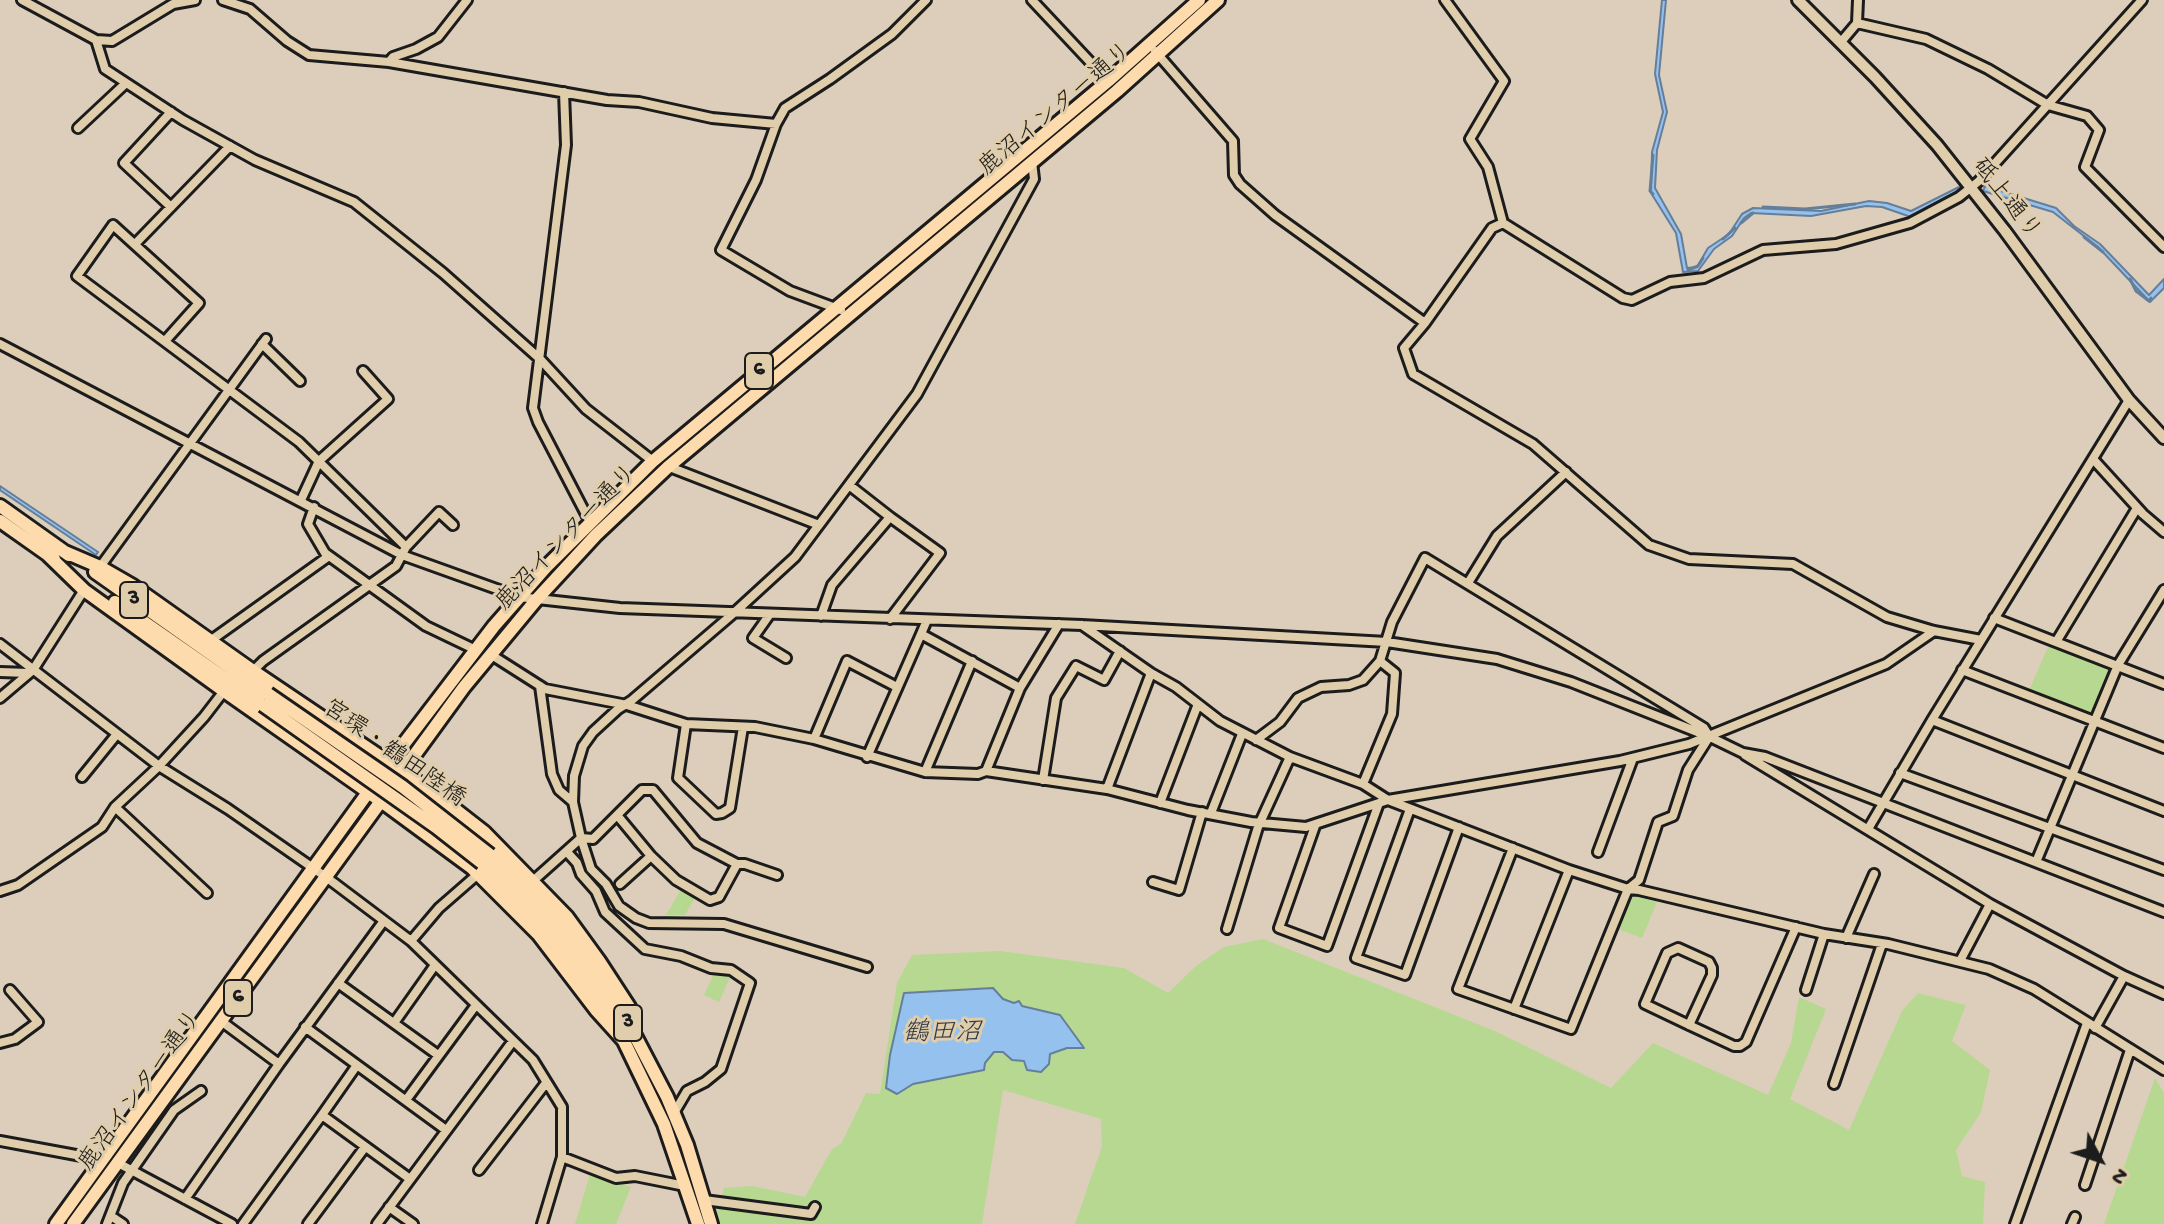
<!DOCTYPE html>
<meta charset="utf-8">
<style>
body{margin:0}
#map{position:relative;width:2164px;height:1224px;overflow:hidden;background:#dccebb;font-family:"Gochi Hand",sans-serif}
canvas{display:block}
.north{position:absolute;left:2060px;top:1120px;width:80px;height:80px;-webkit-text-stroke:6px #e0cdab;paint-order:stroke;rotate:130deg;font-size:22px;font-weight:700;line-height:32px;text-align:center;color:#1c1c1c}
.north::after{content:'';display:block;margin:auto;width:28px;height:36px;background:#1c1c1c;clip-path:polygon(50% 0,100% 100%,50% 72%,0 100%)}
</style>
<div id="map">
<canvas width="2164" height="1224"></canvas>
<div class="north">N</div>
</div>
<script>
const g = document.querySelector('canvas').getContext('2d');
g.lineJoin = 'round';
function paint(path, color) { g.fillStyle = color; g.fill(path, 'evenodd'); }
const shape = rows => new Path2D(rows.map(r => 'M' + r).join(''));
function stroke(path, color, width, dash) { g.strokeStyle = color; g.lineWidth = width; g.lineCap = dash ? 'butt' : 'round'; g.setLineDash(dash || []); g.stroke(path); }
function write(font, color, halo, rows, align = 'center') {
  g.font = font + ' "Gochi Hand","Klee One",sans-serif'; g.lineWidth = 6; g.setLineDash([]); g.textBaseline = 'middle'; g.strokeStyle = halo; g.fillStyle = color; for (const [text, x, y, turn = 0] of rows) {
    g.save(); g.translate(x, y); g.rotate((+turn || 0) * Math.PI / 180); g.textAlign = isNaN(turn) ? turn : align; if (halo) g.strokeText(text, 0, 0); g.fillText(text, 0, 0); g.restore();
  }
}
paint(shape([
 [2051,640,2118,665,2093,721,2027,695],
 [682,888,696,896,685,915,666,915],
 [1636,896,1657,902,1642,938,1618,929,1629,899],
 [1263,939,1495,1031,1611,1088,1653,1043,1768,1095,1791,1043,1799,997,1826,1009,1790,1099,1849,1130,1902,1011,1918,993,1966,1005,1952,1041,1990,1070,1981,1112,1956,1150,1962,1176,1985,1182,1983,1224,1075,1224,1102,1146,1101,1119,1003,1090,982,1224,719,1224,715,1218,724,1188,752,1186,805,1197,832,1149,841,1144,866,1093,880,1094,897,983,912,955,1000,951,1124,968,1168,993,1196,966,1224,947],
 [717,973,731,975,719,1002,704,995,713,976],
 [2155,1078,2164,1093,2164,1224,2104,1224],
 [590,1174,631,1187,616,1224,575,1224]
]), '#b6d891');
const water = shape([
 [1662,0,1666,0,1659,75,1667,112,1657,150,1655,188,1681,234,1687,268,1697,267,1708,248,1729,234,1742,214,1753,208,1821,211,1869,201,1887,203,1911,211,1959,187,1960,191,1911,217,1882,207,1866,206,1811,216,1751,213,1744,218,1732,236,1714,249,1698,271,1683,272,1676,233,1651,193,1652,152,1663,112,1655,74,1662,0],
 [1985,186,2056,208,2074,226,2100,244,2149,295,2164,279,2164,288,2150,302,2098,247,2053,212,1983,191,1985,186],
 [0,486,98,552,96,555,0,490,0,486],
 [993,988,1003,999,1014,1003,1019,1001,1022,1006,1060,1015,1084,1048,1067,1048,1050,1054,1049,1064,1041,1072,1027,1070,1024,1061,1012,1060,1003,1052,994,1052,985,1063,984,1070,913,1084,897,1094,886,1088,890,1055,904,993,993,988]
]);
paint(water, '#95c1ee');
stroke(water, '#657f9a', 2);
stroke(shape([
 [1653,194,1650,191,1653,155],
 [1763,207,1805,209,1855,204],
 [1741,223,1753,213],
 [2084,237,2103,252],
 [1723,239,1735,228],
 [1688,270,1698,266,1703,258],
 [2130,279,2136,291,2149,301,2151,298]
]), '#657f9a', 3);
const minor = shape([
 [22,0,96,40,112,41,173,4,195,0],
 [223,0,250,9,287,41,309,55,389,62,607,100,639,102,712,118,776,124,785,108,830,79,892,34,926,0],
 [1032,0,1108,81],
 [1445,0,1504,81,1470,139,1488,167,1503,223,1623,298,1632,300,1670,282,1704,278,1763,250,1836,244,1910,223,1959,197,1979,181,2142,0],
 [1857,23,1858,0],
 [96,40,105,69,183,120,255,160,354,202,443,273,540,359,586,409,654,462],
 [1841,42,1857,23,1926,39,1988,69,2048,105,2087,116,2099,130,2085,167,2164,247],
 [1155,51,1233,141,1234,175,1240,184,1275,215,1425,323],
 [389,62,393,57,416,49,438,37,467,0],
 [564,92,566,145,533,408,538,422,590,522],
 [171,112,124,163,171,207],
 [776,124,756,180,721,250,790,291,841,310],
 [78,128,126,83],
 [1503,223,1492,228,1425,323,1404,348,1413,374,1533,444,1649,545,1689,559,1793,564,1887,617,1934,631,1981,640],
 [135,244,230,146],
 [165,341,199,303,113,225,77,276,299,442,406,547],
 [0,344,402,555,519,597,620,608,1082,625,1387,642,1497,659,1571,682,1710,737,1743,753,1765,757,2164,912],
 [262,344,300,381],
 [2093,459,2143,514,2164,532],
 [667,466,819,525],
 [849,485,890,517],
 [301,500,319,461,388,399,363,371],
 [314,507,308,524,325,553,426,626,476,650],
 [100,567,266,339],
 [1468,583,1497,536,1566,472],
 [770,614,753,638,786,658],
 [821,616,832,585,890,517,940,553,890,619],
 [1994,618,2164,684],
 [927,620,921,634,1020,688,986,771],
 [1082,625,1151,673,1176,687,1220,721,1290,757,1363,784,1388,800,1569,870,1628,889,1639,880,1658,822,1673,816,1688,770,1709,737],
 [210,641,329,556],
 [2056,642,2137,508],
 [0,644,159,766,228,809,326,877,411,941,533,1060,562,1107,562,1157,542,1224],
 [490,654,545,689,627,705,686,724,755,727,814,739,925,772,978,774,986,771,1107,789],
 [1962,670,2164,748],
 [253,671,263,661,396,566,406,547,439,512,453,525],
 [0,672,28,673],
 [1151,673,1107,789,1188,810,1251,822,1306,827,1388,800,1620,761,1689,744,1886,664,1934,631],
 [540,686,552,774,559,790,573,802],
 [1020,688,1059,624],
 [0,698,33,670,84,590],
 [1932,720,2164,811],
 [686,724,678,778,716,814,722,813,730,808,743,727],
 [814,739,847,661,897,687],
 [1256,740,1280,722,1298,698,1321,687,1349,685,1363,680,1380,661],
 [1745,755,1990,904,2124,976,2164,994],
 [867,757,921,634],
 [925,772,972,661],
 [1900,773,2164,870],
 [82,777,117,734],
 [1043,780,1056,698,1076,666,1104,680,1120,651],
 [1363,784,1392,714,1395,673,1380,661,1392,622,1425,558,1704,728,1709,736],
 [1160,803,1198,704],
 [115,807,207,893],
 [1410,809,1356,958,1405,975,1459,827],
 [1211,813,1242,734],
 [617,815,651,856,676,880,710,900,719,897,737,864],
 [1315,826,1279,928,1327,946,1379,803],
 [1868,829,1932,720,2129,400],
 [1513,848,1458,989,1571,1029,1628,889,1639,890,1824,934,1888,944,1989,969,2034,989,2164,1070],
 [567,852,577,863,581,874,596,891,605,912,645,949,681,956,711,968,731,970,750,983,721,1069,705,1082,687,1091,674,1113],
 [1598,852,1633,758],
 [2036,862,2118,665,2164,590],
 [777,875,745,864,737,864,697,843,653,790,642,790,593,839,581,838,591,869,606,884,619,906,636,918,649,923,724,924,867,967],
 [534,880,581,838,573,802,574,776,583,746,593,732,618,709,631,701,735,612,795,557,917,394,1034,179,1032,162],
 [1153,882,1179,890,1202,812],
 [620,884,651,856],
 [0,891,18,885,102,827,115,807,159,766,204,717,224,691],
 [1227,929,1258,827,1290,757],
 [1846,938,1874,874],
 [411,941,439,908,478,874],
 [1960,961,1990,904],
 [338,983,438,1055],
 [1806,990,1824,934],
 [1514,1009,1569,870],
 [221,1021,279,1064],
 [394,1023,435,965],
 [1689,1025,1712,975,1712,968,1709,962,1678,948,1667,953,1645,1004,1689,1025,1734,1046,1740,1046,1746,1042,1796,927],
 [305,1027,446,1130],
 [2095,1028,2124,976],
 [0,1043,15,1039,38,1022,10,990],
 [357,1065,322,1115,410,1179],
 [1834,1084,1882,944],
 [406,1100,476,1005],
 [0,1141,103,1160],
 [562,1157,616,1178,635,1176,685,1186],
 [118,1163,232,1224],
 [479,1170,546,1083],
 [2085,1185,2130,1050],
 [185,1199,279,1064,383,922],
 [704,1200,811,1214,815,1207],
 [389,1207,413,1224],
 [111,1216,123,1224],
 [107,1224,123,1183,174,1110,201,1091],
 [243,1224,322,1115],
 [308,1224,365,1147],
 [377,1224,513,1041],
 [2015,1224,2087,1023],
 [2072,1224,2075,1217]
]);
const tertiary = shape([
 [1798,0,1875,77,1937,145,2005,231,2129,400,2164,438]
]);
const primary = shape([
 [0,506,69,555],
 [0,521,54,559],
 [65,552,100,567,133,586,253,671,434,793,484,832,567,917,599,961,629,1007,632,1030],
 [48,555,84,590,224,691,381,801,472,868,539,935,597,1011,625,1042],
 [95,572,268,694],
 [115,602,263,705],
 [490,855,555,921,591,967,632,1030,667,1097,687,1145,711,1224],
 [482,863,547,929,584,975,609,1016],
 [621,1035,664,1124,698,1224],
 [56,1224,390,762,494,626,546,567,652,462,1108,81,1199,0],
 [73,1224,464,687,537,599,596,535,668,467,1117,91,1218,0]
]);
stroke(minor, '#1c1c1c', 14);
stroke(tertiary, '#1c1c1c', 16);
stroke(primary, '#1c1c1c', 18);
stroke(minor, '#e0cdab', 8);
stroke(tertiary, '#e0cdab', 10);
stroke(primary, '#fedbac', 12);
const primaryBridge = shape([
 [268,694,403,787,490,855],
 [263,705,436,827,482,863]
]);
stroke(primaryBridge, '#1c1c1c', 18, []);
stroke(primaryBridge, '#fedbac', 12);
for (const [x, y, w] of [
 [759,371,28],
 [134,600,28],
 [238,998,28],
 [628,1023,28]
]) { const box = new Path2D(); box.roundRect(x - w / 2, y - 18, w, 36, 6); g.fillStyle = '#e0cdab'; g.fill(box); stroke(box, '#1c1c1c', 2); }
write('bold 22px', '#1c1c1c', null, [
 ["6",759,371],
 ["3",134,600],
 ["6",238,998],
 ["3",628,1023]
]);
write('24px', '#1c1c1c', '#e0cdab', [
 ["鹿沼インター通り",1057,111,-40],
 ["砥上通り",2005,200,52],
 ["鹿沼インター通り",568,539,-46],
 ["宮環・鶴田陸橋",393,755,35],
 ["鹿沼インター通り",142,1092,-54]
]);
write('italic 26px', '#343d46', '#e0cdab', [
 ["鶴田沼",942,1035]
]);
</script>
